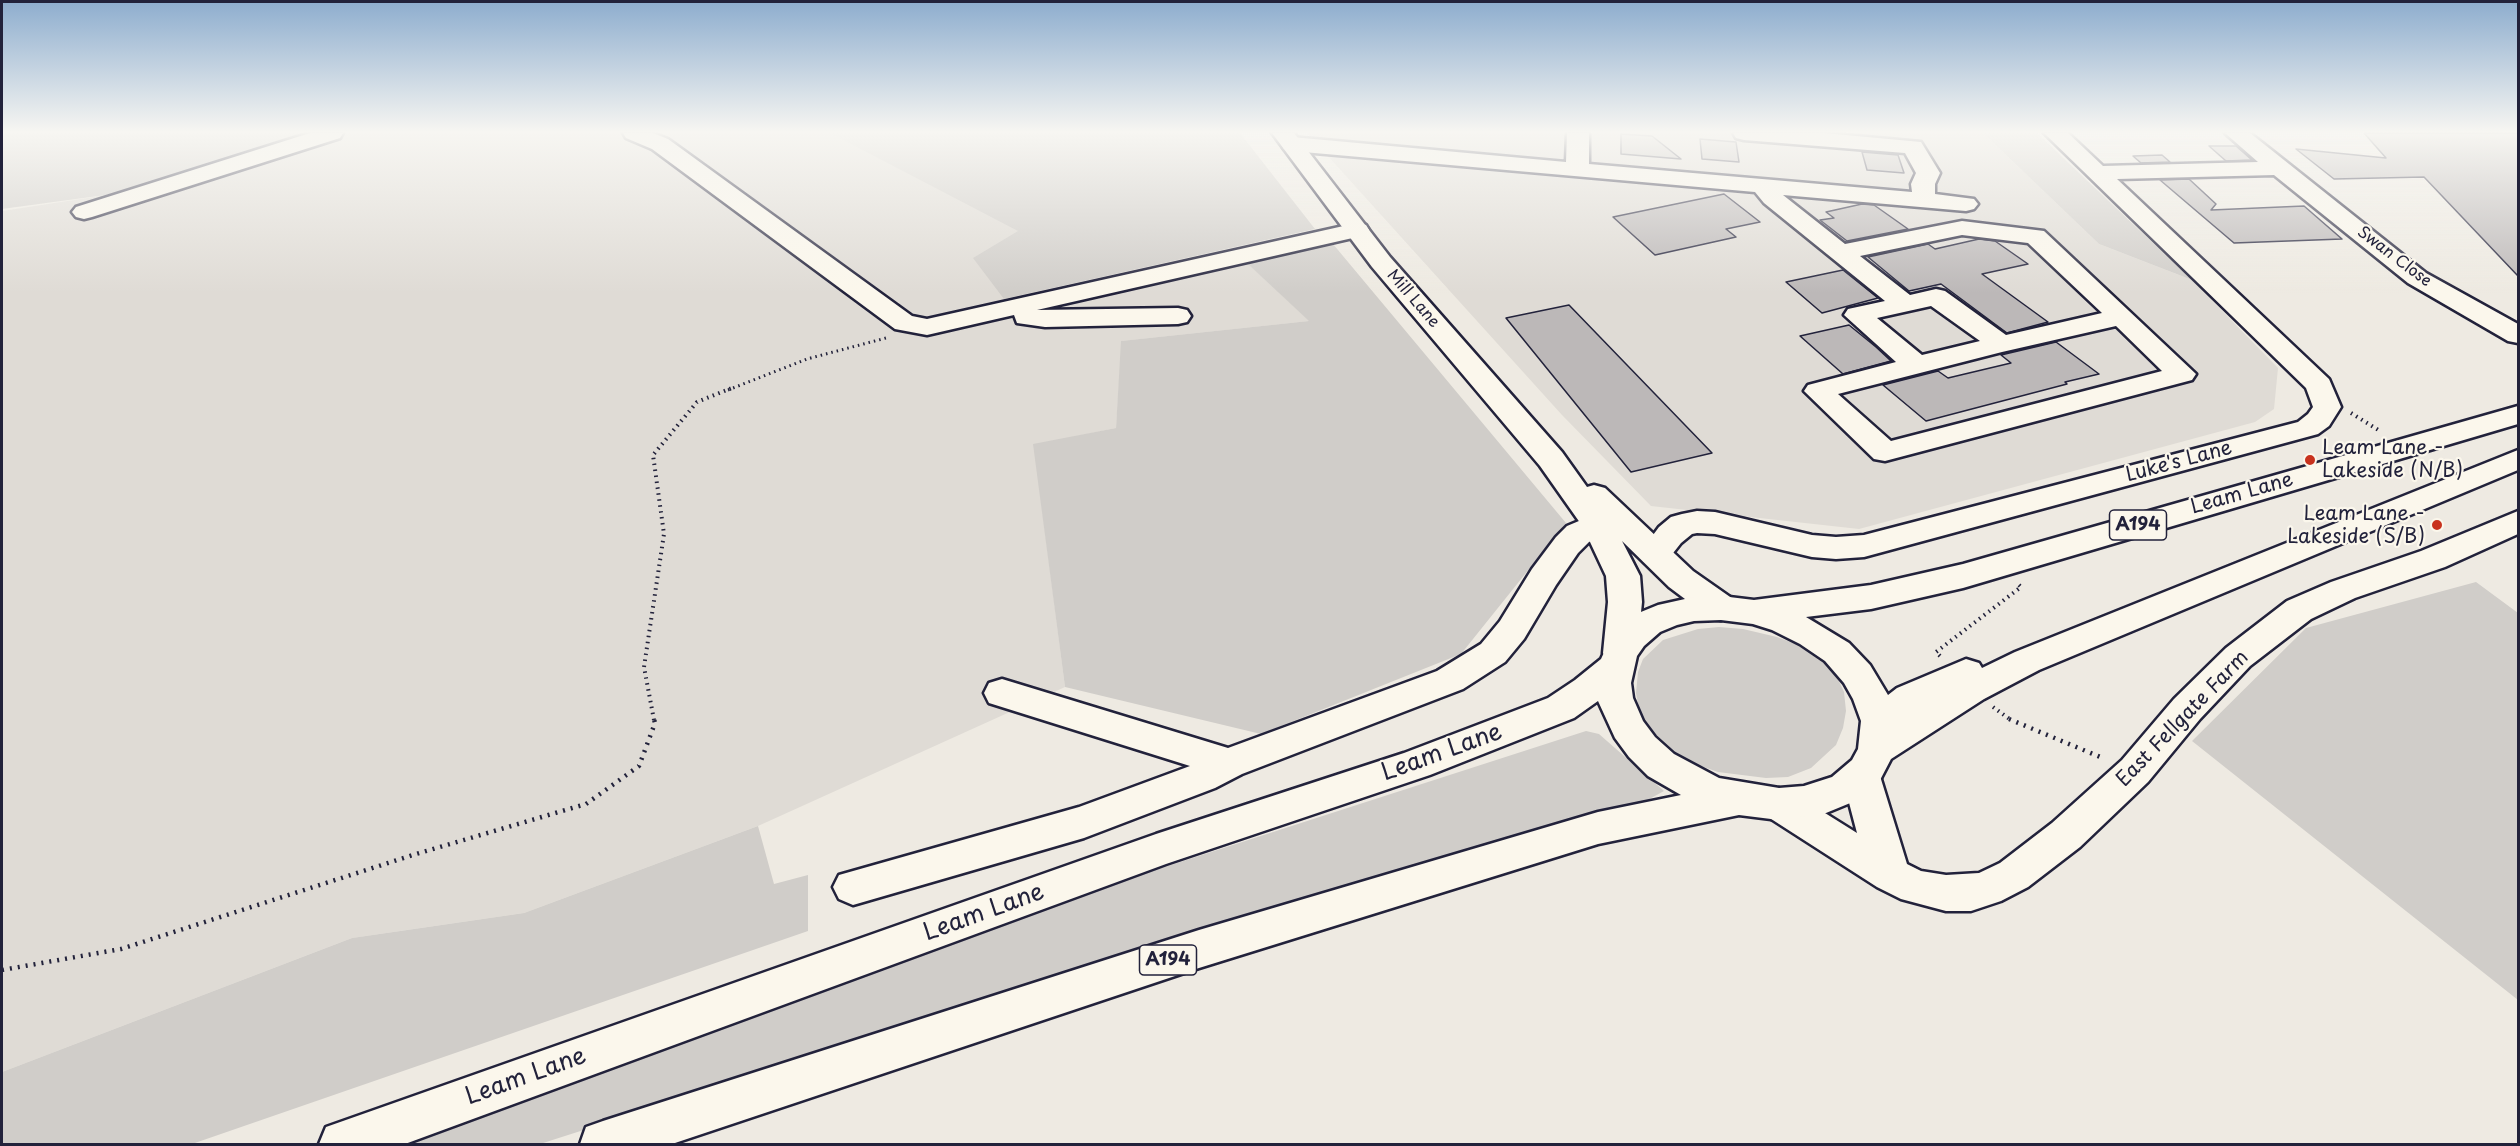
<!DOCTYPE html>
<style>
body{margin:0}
#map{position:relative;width:2520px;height:1146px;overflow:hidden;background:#eeeae2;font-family:"Playpen Sans",sans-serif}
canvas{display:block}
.frame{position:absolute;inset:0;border:3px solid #22223b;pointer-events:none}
</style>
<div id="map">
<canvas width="2520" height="1146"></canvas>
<div class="frame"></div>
</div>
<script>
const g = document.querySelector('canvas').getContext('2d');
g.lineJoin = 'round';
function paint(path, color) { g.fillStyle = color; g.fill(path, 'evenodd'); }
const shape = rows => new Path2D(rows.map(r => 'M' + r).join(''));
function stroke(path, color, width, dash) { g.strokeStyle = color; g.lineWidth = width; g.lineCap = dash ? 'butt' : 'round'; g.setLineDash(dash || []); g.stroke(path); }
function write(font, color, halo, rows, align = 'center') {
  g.font = font + ' "Playpen Sans",sans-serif'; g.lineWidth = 4.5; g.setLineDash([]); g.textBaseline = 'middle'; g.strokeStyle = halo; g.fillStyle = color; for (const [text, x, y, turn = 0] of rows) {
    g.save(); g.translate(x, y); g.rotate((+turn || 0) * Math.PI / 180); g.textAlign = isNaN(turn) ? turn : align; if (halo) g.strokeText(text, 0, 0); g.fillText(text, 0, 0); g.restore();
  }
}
paint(shape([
 [147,133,852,133,1019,231,1004,299,1233,249,1310,321,1122,341,1116,428,1034,445,1065,687,758,826,524,913,352,938,2,1072,2,211,113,194,277,146],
 [1307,133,1983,133,2099,244,2192,280,2278,368,2274,409,2255,422,1859,529,1651,506,1562,415]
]), '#dfdbd5');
paint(shape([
 [2,133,308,133,279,146,113,194,2,209],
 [830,133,1240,133,1315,229,1004,299,973,258,1018,231],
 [1983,133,2037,133,2192,280,2099,244],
 [1333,244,1566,523,1461,654,1261,734,1065,687,1033,444,1116,428,1121,341,1309,321,1248,264],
 [2476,582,2518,613,2518,1000,2192,741,2306,628],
 [1719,627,1743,629,1777,637,1801,646,1823,660,1837,677,1844,692,1846,711,1843,728,1836,745,1811,768,1788,777,1766,778,1718,772,1687,761,1666,747,1641,720,1636,693,1638,672,1643,659,1663,640,1698,629],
 [1586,731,1599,734,1664,791,1642,803,1288,904,540,1144,399,1144,1050,904],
 [758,826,774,884,808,875,808,931,192,1144,2,1144,2,1072,352,938,524,913]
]), '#d0cdc9');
const building = shape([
 [2364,133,2518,133,2518,276,2424,177,2334,179,2296,149,2386,158,2364,133],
 [1621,134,1652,136,1681,159,1621,154,1621,134],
 [1700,139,1736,142,1739,162,1702,159,1700,139],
 [2209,146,2236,146,2252,160,2226,161,2209,146],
 [1862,152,1898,155,1904,173,1867,170,1862,152],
 [2162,155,2170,162,2141,163,2133,156,2162,155],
 [2189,179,2216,204,2211,210,2304,206,2342,239,2234,243,2160,180,2189,179],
 [1724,194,1760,222,1726,229,1736,237,1655,255,1613,217,1724,194],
 [1862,204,1874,205,1908,229,1847,241,1820,220,1834,218,1826,212,1862,204],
 [1979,239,1995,241,2028,264,1982,274,2048,322,2007,333,1941,284,1909,291,1868,257,1928,244,1935,249,1979,239],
 [1843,270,1878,298,1822,313,1786,282,1843,270],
 [1569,305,1712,453,1631,472,1506,318,1569,305],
 [1849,325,1876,347,1891,361,1843,374,1800,336,1849,325],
 [2056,342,2099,374,2065,382,2067,384,1926,421,1883,385,1938,371,1948,378,2011,363,2001,355,2056,342]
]);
paint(building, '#bcb8b8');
stroke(building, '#22223b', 1.5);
const minor = shape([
 [310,133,343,133,340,138,92,217,84,219,76,217,72,212,76,207,310,133],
 [623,133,653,133,668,139,912,316,927,319,1357,223,1366,225,1369,230,1366,235,1357,237,1037,310,1178,308,1187,310,1191,316,1187,322,1178,324,1045,327,1017,323,1014,315,927,335,895,329,652,149,626,138,623,133],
 [1567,133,1589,133,1589,164,1912,192,1911,184,1916,173,1905,153,1744,140,1736,138,1733,133,1824,133,1921,142,1940,173,1935,184,1935,194,1974,199,1978,204,1974,209,1966,211,1783,195,1845,244,1962,221,2044,231,2196,374,2192,380,1885,461,1874,459,1804,391,1808,385,1896,362,1844,315,1848,309,1885,301,1764,203,1755,192,1292,151,1284,149,1281,144,1284,139,1292,137,1566,162,1567,133],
 [1962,235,2028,243,2102,313,2006,335,1945,291,1936,289,1910,295,1860,256,1962,235],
 [1931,306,1980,341,1922,355,1877,318,1931,306],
 [2116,326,2162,371,1891,441,1838,394,2002,352,2116,326],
 [2044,133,2068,133,2103,166,2258,162,2225,133,2250,133,2426,273,2518,324,2518,343,2508,341,2408,283,2274,175,2117,179,2329,379,2341,407,2329,426,2318,434,1864,557,1836,559,1812,557,1715,534,1697,533,1692,534,1681,543,1666,562,1655,565,1644,562,1639,554,1659,527,1671,517,1682,514,1697,511,1715,512,1812,535,1836,537,1864,535,2298,422,2308,414,2313,407,2306,388,2044,133],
 [2518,511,2518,534,2445,567,2355,598,2311,619,2250,666,2200,719,2148,782,2080,847,2028,887,2001,901,1971,911,1946,911,1901,899,1877,887,1765,815,1760,804,1765,793,1779,788,1793,793,1857,833,1842,776,1848,765,1861,761,1874,765,1880,776,1907,864,1921,871,1946,875,1979,873,2000,863,2052,823,2122,760,2174,699,2226,648,2287,601,2331,582,2421,551,2518,511],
 [1598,513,1609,516,1614,524,1609,532,1589,542,1578,553,1556,585,1524,639,1505,662,1463,689,1242,774,1215,788,1084,838,853,905,839,899,833,887,839,875,1079,807,1190,766,989,703,984,693,989,683,1002,679,1228,748,1437,671,1481,644,1500,621,1532,569,1556,537,1567,526,1598,513]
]);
const major = shape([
 [1272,133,1294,133,1390,257,1562,452,1587,487,1594,485,1605,488,1693,571,1733,599,1738,608,1733,617,1721,620,1709,617,1669,587,1622,541,1640,576,1642,602,1637,653,1632,662,1620,666,1608,662,1603,653,1608,602,1606,576,1583,527,1540,466,1372,267,1272,133]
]);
const highway = shape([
 [2518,406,2518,424,1963,588,1871,609,1806,617,1849,643,1870,665,1888,695,1897,688,1966,659,1979,663,1982,668,2015,652,2518,450,2518,470,2039,670,1984,699,1891,759,1879,782,1860,799,1826,813,1779,820,1739,815,1598,844,1199,968,672,1144,580,1144,586,1127,603,1121,1199,930,1598,812,1681,795,1648,776,1629,757,1615,738,1598,701,1574,718,1430,775,1166,864,405,1144,319,1144,326,1127,343,1121,1156,834,1404,753,1548,698,1575,680,1601,659,1608,644,1620,628,1636,614,1658,605,1694,597,1721,596,1754,600,1871,585,1963,564,2518,406],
 [1721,620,1753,624,1772,630,1800,644,1825,661,1844,683,1853,699,1861,721,1858,749,1852,760,1832,777,1804,786,1779,788,1719,778,1674,754,1655,737,1643,721,1633,698,1631,683,1637,656,1644,646,1660,632,1677,625,1694,621,1721,620]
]);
stroke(minor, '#22223b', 5);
stroke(major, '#22223b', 5);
stroke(highway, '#22223b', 5);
stroke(shape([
 [728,390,807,359,886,338]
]), '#22223b', 3, [1.5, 4]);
stroke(shape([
 [2351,413,2380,431],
 [1940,656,1936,652,2021,587,2019,585],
 [1993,707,2011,720],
 [654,720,644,667,664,534,653,455,697,402,732,388]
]), '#22223b', 4, [1.5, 4.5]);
stroke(shape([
 [2009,719,2105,759],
 [2,970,121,949,416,854,586,804,639,766,655,723,654,719]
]), '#22223b', 4.5, [2, 6]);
paint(minor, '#fbf7ec');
paint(major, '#fbf7ec');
paint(highway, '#fbf7ec');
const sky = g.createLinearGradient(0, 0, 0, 293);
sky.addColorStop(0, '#8dadce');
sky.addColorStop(0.45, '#f7f6f2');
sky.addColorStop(1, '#f7f6f200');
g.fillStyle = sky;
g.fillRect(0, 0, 2520, 293);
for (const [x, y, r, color] of [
 [2310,460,6,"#c8321e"],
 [2437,525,6,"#c8321e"]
]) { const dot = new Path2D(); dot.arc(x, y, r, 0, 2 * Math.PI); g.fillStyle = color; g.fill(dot); stroke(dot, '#fbf7ec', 2); }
write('16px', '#22223b', '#fbf7ec', [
 ["Swan Close",2394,257,37],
 ["Mill Lane",1413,299,49]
]);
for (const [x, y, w] of [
 [2138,525,57],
 [1168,960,57]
]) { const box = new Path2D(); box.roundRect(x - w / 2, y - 15, w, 30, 4.5); g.fillStyle = '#fbf7ec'; g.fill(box); stroke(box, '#22223b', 1.5); }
write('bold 18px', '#22223b', null, [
 ["A194",2138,525],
 ["A194",1168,960]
]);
write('20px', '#22223b', '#fbf7ec', [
 ["Leam Lane -",2322,448],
 ["Lakeside (N/B)",2322,471],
 ["Leam Lane -",2425,514,"right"],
 ["Lakeside (S/B)",2425,537,"right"]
], 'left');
write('20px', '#22223b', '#fbf7ec', [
 ["Luke's Lane",2179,462,-15],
 ["Leam Lane",2242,494,-16],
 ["East Fellgate Farm",2183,719,-46]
]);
write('24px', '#22223b', '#fbf7ec', [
 ["Leam Lane",1442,753,-20],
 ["Leam Lane",984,913,-20],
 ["Leam Lane",526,1077,-20]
]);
</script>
